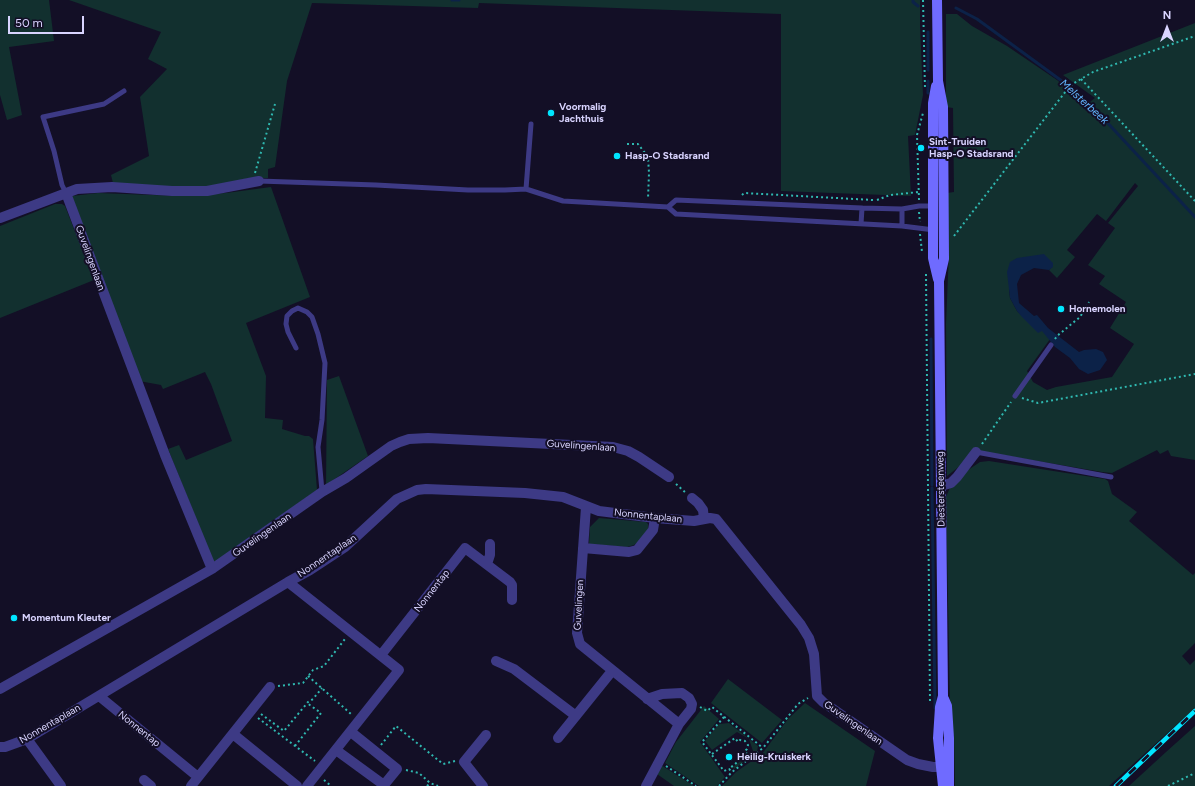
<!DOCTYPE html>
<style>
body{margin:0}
#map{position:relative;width:1195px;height:786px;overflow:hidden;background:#130f26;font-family:Figtree,sans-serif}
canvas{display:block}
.north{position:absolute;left:1147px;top:8px;width:40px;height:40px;-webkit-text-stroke:3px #130f26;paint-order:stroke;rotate:0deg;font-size:11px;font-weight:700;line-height:16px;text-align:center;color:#d9d4ff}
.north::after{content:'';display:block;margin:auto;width:14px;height:18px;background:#d9d4ff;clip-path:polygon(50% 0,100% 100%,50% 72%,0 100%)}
.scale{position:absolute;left:8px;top:16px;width:76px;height:18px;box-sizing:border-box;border:2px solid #d9d4ff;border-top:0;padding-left:5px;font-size:12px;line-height:14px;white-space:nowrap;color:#d9d4ff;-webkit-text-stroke:3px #130f26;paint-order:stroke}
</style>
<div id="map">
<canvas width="1195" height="786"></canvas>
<div class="north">N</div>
<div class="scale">50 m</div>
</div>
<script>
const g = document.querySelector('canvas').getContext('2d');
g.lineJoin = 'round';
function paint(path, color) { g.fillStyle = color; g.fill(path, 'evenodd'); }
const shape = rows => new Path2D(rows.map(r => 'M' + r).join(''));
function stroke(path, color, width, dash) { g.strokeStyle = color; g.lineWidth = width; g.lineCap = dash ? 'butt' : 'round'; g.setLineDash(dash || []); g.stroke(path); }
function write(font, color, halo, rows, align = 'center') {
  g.font = font + ' Figtree,sans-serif'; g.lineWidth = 4; g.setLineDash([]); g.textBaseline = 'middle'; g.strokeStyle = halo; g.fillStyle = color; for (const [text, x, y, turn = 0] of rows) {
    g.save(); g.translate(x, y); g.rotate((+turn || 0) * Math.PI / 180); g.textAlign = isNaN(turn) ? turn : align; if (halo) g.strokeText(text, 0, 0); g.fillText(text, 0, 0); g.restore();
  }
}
paint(shape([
 [0,0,49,0,54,41,9,47,22,115,7,120,0,95],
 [69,0,920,0,920,24,923,95,915,135,908,136,911,196,781,191,781,14,479,3,478,8,312,3,287,81,275,167,268,169,268,178,250,178,214,186,162,187,113,183,111,175,149,156,140,97,167,69,148,59,161,32],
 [946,14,957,14,972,26,1007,46,1057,80,1086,105,1095,98,1063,75,1195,23,1195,460,1171,456,1168,450,1160,454,1157,450,1112,473,1102,472,979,451,947,476,946,324,949,251,947,193,954,192,953,108,946,107],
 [1135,183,1138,186,1108,223,1115,228,1088,265,1105,276,1099,284,1126,302,1110,328,1134,344,1112,377,1056,387,1047,390,1033,382,1027,371,1053,335,1029,323,1017,311,1010,298,1009,290,1017,258,1052,267,1049,270,1057,278,1075,257,1067,250,1097,214,1106,221],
 [271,187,310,297,246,323,266,376,265,418,283,420,282,429,305,436,309,436,313,439,317,490,216,562,213,561,168,449,179,445,186,460,232,441,211,384,205,372,163,389,161,385,139,381,72,196,98,193,180,196,226,193],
 [55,204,62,204,65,206,94,280,0,318,0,226],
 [339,376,368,456,326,485,327,380],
 [989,461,1105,479,1108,481,1112,494,1137,512,1129,521,1193,575,1195,573,1195,643,1182,656,1190,665,1195,660,1195,708,1109,786,955,786,954,735,951,734,950,708,946,497,951,485,965,472,980,462],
 [599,518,646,522,648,524,648,531,643,538,634,545,627,547,589,544,590,527],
 [728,679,782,720,762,743,711,703],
 [805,703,875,751,866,786,722,786,736,772,762,754,788,719],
 [704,706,719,719,700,742,725,777,717,786,699,786,665,763,676,742],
 [729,723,758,746,757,752,734,769,733,767,753,751,749,739,737,732,712,750,705,741,719,724],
 [1195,726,1195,786,1129,786,1166,752],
 [661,765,694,786,674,786,657,774]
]), '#12302f');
paint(shape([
 [1044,254,1053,263,1053,267,1049,270,1034,268,1021,275,1017,284,1019,303,1034,316,1037,315,1048,328,1079,352,1084,350,1096,349,1103,352,1107,360,1100,370,1088,374,1079,369,1070,358,1055,347,1042,331,1038,333,1022,317,1017,311,1010,298,1007,272,1010,262,1017,258]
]), '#0c2248');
stroke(shape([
 [452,0,459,0],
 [913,0,913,2,918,6],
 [956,8,977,19,1066,84,1103,118,1195,217],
 [928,70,928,32],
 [928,81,928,93],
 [931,339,932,485],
 [932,488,935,708]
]), '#0c2248', 3);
stroke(shape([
 [923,0,925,89],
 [1081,79,1195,201],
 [627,144,638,144,648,157,649,173,648,199],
 [255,173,275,104],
 [742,195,744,193,873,200],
 [877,200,890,195,919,192],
 [919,200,917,135,923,113],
 [919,212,920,222],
 [920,234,922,252],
 [954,236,1066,91,1074,83,1093,72,1195,36],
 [926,274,930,703],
 [1055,339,1057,336,1080,317,1089,302],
 [1022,398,1038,403,1195,374],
 [982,444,1011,402],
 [676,484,686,493],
 [308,676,351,714,352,715],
 [278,686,303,683,313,670,324,666,345,639],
 [700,707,707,711,712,707,763,748],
 [261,714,284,731,308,702,313,699,322,688],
 [724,717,702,742,724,771,729,769,732,772],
 [258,718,315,761],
 [381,745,396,726,443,764,455,761],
 [295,746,321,713,307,703],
 [712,754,735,738,738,742,740,740,745,741,748,745,747,749,745,751,747,754,729,769],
 [666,766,696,786],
 [406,770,419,773,430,783,438,786],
 [324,780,331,786],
 [427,786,430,783],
 [719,786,732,772,763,748,798,704,808,698],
 [1168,786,1195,773]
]), '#2fb8b0', 2, [2, 3]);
stroke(shape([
 [259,181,376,185,468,190,505,190,526,189,563,201,668,207,676,200,862,208,902,209,919,206,935,206],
 [526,189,531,124],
 [66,193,62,185,54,151,43,117,104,104,124,91],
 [668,207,676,214,902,226,934,230],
 [861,224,862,208],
 [902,226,902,209],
 [296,348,288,332,286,324,287,316,292,311,298,308,307,312,312,317,318,334,325,363,322,420,318,447,322,491],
 [1015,396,1051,345],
 [976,452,1111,477]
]), '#3d3a85', 5);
stroke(shape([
 [66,193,165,455,212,569],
 [0,218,77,189,112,187,172,191,207,191,259,181],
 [941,486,951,483,957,477,976,452],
 [692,498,698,503,703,510,704,519],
 [586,507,577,633,580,644,679,724],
 [583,548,629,552,637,550,653,530,655,518],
 [487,564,490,555,490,544],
 [288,582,399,670,307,786],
 [381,655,465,548,510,582,512,585,512,600],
 [496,661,514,669,576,716],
 [0,689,212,569,322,492,346,478,391,446,400,442,409,439,428,438,613,447,628,451,639,457,669,477],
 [99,696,198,777],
 [233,734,297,786],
 [558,738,612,671],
 [27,739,61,786],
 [0,747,5,747,27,739,288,582,310,570,345,547,397,499,417,490,426,489,525,493,563,497,599,511,655,518,694,521,710,518,716,519,801,625,809,638,814,654,817,696,823,702,907,760,918,764,933,767,949,767],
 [336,750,384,785,397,769,351,732],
 [144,780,151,786],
 [191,786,270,687],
 [483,786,464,762,486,735],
 [646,786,679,724,691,709,692,704,689,698,682,693,662,694,647,699]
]), '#3d3a85', 10);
stroke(shape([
 [937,0,938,81,943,107,944,259,939,281,943,696,940,707,938,738,943,786],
 [936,86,933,103,933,258,938,279],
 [944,699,947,706,949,738,949,786]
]), '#6f6bff', 10);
const rail = shape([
 [1116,786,1195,711]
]);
stroke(rail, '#00e5ff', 4.5);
stroke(rail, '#130f26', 3, [9]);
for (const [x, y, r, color] of [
 [551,113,4,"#00e5ff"],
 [921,148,4,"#00e5ff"],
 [617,156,4,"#00e5ff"],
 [1061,309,4,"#00e5ff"],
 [14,618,4,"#00e5ff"],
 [729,757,4,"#00e5ff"]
]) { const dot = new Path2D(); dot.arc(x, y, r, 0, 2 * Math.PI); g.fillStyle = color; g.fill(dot); stroke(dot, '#130f26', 1.5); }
write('bold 10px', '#d9d4ff', '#130f26', [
 ["Voormalig",559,107],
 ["Jachthuis",559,119],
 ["Sint-Truiden",929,142],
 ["Hasp-O Stadsrand",929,154],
 ["Hasp-O Stadsrand",625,156],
 ["Hornemolen",1069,309],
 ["Momentum Kleuter",22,618],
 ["Heilig-Kruiskerk",737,757]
], 'left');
write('10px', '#d9d4ff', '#130f26', [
 ["Guvelingenlaan",90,258,70],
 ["Guvelingenlaan",581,446,4],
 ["Diestersteenweg",941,489,-91],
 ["Nonnentaplaan",648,516,6],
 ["Guvelingenlaan",262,535,-35],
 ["Nonnentaplaan",327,556,-34],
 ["Nonnentap",432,591,-52],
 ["Guvelingen",579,605,-87],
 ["Guvelingenlaan",853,723,35],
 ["Nonnentaplaan",50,724,-30],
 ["Nonnentap",139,729,39]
]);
write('italic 11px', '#62b6ff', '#130f26', [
 ["Melsterbeek",1084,102,42]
]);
</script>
